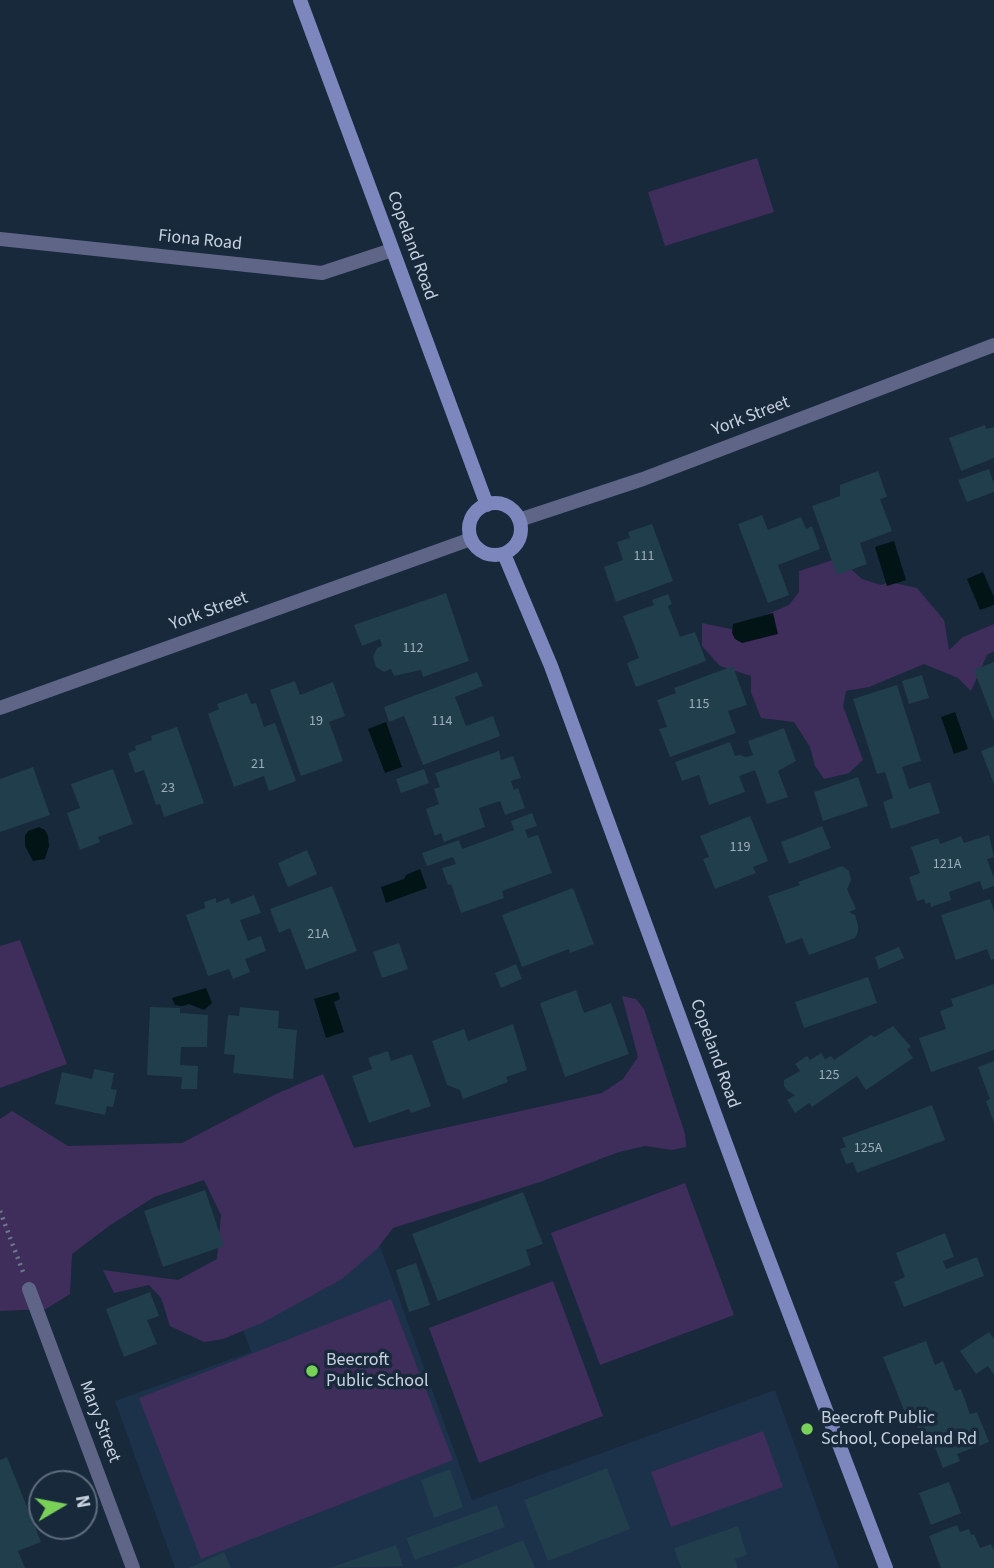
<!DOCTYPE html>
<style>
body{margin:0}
#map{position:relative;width:994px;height:1568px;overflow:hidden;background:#18293c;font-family:"Source Sans 3",sans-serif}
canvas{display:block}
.north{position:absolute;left:28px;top:1470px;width:70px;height:70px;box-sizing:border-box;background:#18293c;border:2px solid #5e6d7d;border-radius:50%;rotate:80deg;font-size:19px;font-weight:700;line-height:28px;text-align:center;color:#c8d2df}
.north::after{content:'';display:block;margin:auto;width:24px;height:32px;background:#79d158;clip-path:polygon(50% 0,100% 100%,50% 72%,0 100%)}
</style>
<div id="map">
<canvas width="994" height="1568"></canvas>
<div class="north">N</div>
</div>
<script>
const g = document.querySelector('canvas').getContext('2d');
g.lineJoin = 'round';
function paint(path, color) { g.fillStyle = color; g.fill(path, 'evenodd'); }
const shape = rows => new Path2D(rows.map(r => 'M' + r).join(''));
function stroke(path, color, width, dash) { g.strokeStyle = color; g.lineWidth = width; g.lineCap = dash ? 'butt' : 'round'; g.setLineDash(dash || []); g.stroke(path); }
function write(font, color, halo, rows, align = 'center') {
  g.font = font + ' "Source Sans 3",sans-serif'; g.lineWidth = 7; g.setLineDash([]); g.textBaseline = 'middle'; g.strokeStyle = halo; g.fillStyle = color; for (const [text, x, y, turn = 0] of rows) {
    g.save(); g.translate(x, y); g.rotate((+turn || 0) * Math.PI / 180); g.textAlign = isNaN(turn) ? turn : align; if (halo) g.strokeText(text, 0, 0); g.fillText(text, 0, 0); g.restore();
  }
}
paint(shape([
 [367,1210,472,1500,775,1390,839,1568,175,1568,115,1401,251,1352,219,1264]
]), '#1c314a');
paint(shape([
 [757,158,774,212,665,246,648,192],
 [839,558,862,579,881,585,889,582,917,588,944,620,949,650,963,637,994,624,994,651,987,655,971,691,958,678,924,664,869,687,846,691,843,706,863,760,849,773,824,779,815,766,810,747,794,722,761,718,751,692,751,676,720,666,702,646,702,623,740,631,756,619,789,605,799,592,799,571],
 [20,940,67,1064,0,1088,0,946],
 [622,996,636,999,644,1009,685,1134,686,1147,672,1150,645,1146,619,1152,540,1182,393,1228,377,1249,342,1279,262,1323,223,1339,204,1342,170,1326,161,1298,149,1285,114,1293,103,1270,178,1280,217,1259,221,1215,204,1180,154,1197,109,1226,72,1254,70,1294,46,1309,0,1311,0,1119,12,1111,68,1146,182,1143,276,1094,323,1074,354,1148,602,1093,623,1079,638,1057],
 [685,1183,734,1315,600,1365,551,1233],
 [553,1281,603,1416,479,1463,429,1328],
 [391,1299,453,1460,201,1559,139,1398],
 [763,1431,783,1487,671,1527,651,1472]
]), '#3f2e5b');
paint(shape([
 [894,541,906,580,887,586,875,547],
 [983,572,994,597,994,605,980,610,967,579],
 [773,613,778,634,742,643,735,639,732,633,733,624],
 [955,712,968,749,954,754,941,717],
 [386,722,402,767,385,773,368,729],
 [39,827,45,830,48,836,49,846,45,859,33,861,25,846,25,836,28,831],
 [420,869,427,888,386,903,381,887,404,879,406,875],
 [206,988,212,1003,204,1010,189,1004,182,1006,175,1005,172,998],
 [338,992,340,999,334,1002,344,1032,326,1038,314,999]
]), '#031417');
paint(shape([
 [985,425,986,429,994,427,994,458,961,471,949,438],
 [989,469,994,484,994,492,967,502,958,480],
 [878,471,887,497,880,499,892,531,860,543,867,564,837,575,812,506,840,496,840,485],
 [762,515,768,530,801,517,806,529,812,526,820,549,778,565,789,595,768,603,738,524],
 [652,524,673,581,616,602,604,567,623,560,617,542,630,538,628,532],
 [446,593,469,661,423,677,421,670,394,676,391,669,384,672,376,667,373,657,377,648,382,646,380,639,362,646,354,625],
 [668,594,672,604,668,606,680,637,695,632,706,661,636,687,627,663,639,658,623,616,654,605,652,600],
 [994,662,994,722,974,670],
 [733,666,747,705,728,711,736,733,670,757,659,729,667,727,657,700,676,693,674,688],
 [477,672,483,686,455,697,466,726,493,716,500,736,423,765,404,716,389,722,384,707],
 [922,675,929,698,909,704,902,681],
 [295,681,300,695,333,682,345,716,329,722,343,761,301,776,270,690],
 [897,685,921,761,902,767,909,789,930,782,940,813,891,829,883,802,893,798,885,772,877,774,853,699],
 [247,693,251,704,256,703,264,727,275,723,296,781,269,791,264,776,234,787,208,714,219,709,217,704],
 [177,727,204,803,164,817,160,804,156,805,144,770,135,773,128,753,136,750,135,746,152,740,151,736],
 [784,728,796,761,778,771,788,797,767,804,755,770,739,776,745,792,709,805,699,775,682,781,675,762,730,742,735,756,740,755,746,757,753,755,748,741],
 [994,746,994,784,981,751],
 [499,751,501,760,513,756,521,778,511,781,514,790,518,788,525,808,505,815,500,801,479,808,485,827,444,842,441,833,435,836,426,809,439,804,434,789,440,787,435,773],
 [33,767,50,815,0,832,0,779],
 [113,769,133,824,98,837,100,842,80,850,67,813,80,808,71,784],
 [424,769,429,783,401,793,396,779],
 [858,777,868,806,823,821,814,792],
 [532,813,537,826,525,830,528,838,538,835,552,873,502,891,504,898,461,913,451,884,448,885,442,868,456,864,453,857,427,866,422,853,459,840,462,849,514,830,511,821],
 [750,816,768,861,753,867,756,873,715,889,703,859,709,857,700,836],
 [822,826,831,848,789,864,781,842],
 [989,835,994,857,987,859,994,878,994,886,983,890,980,881,949,892,951,900,931,907,930,902,926,904,924,899,917,901,909,877,920,873,911,847,938,838,940,844,961,836,964,843],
 [307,850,317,874,288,887,278,863],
 [842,866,849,871,851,880,847,889,856,909,849,912,855,915,858,925,858,932,855,938,809,955,802,938,786,944,768,896,800,885,798,882],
 [332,886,357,951,306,970,290,928,279,933,270,909],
 [573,888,594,944,570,953,569,949,522,967,502,915],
 [254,895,261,913,240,920,248,941,261,936,266,951,245,959,250,972,233,979,229,969,208,976,186,915,205,908,204,902,216,898,216,903,229,898,231,904],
 [990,899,994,911,994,959,991,960,987,949,956,960,941,915],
 [399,943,408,969,382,978,373,952],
 [899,947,904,958,879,969,875,957],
 [516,964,522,979,501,988,495,973],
 [868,977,877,1003,804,1028,795,1002],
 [994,984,994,1050,931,1072,919,1038,946,1029,940,1011,953,1006,951,999],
 [576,990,584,1013,611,1003,629,1054,565,1077,540,1003],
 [150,1007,180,1008,180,1013,208,1015,207,1047,181,1047,180,1065,198,1066,197,1089,181,1089,182,1077,147,1075],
 [240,1007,279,1011,278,1028,297,1030,293,1079,233,1073,235,1055,224,1054,228,1015,239,1016],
 [513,1024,527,1070,506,1077,508,1082,463,1099,460,1090,447,1085,432,1041,464,1029,468,1041],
 [893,1026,911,1047,907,1049,913,1058,866,1090,857,1076,812,1107,809,1103,795,1113,787,1100,795,1095,788,1091,784,1086,784,1080,800,1071,795,1064,807,1056,810,1060,821,1053,825,1059,831,1056,834,1060,871,1035,875,1037],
 [388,1051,391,1061,412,1054,431,1106,411,1113,409,1109,369,1123,352,1076,372,1069,368,1058],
 [994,1061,994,1123,986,1101,990,1099,978,1067],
 [94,1069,114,1073,111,1089,117,1090,113,1107,107,1106,105,1115,55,1104,62,1072,92,1079],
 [932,1105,945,1140,857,1173,853,1162,846,1164,840,1149,846,1147,842,1138],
 [205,1190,224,1246,163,1267,144,1211],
 [523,1192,543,1244,526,1250,531,1265,438,1301,412,1234],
 [945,1233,954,1257,943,1261,946,1269,977,1257,984,1276,904,1307,894,1282,905,1277,896,1253],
 [416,1263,430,1305,409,1312,396,1270],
 [150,1292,159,1316,147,1320,157,1344,124,1357,106,1309],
 [989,1332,994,1339,994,1375,988,1366,976,1374,960,1351],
 [926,1341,935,1365,943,1361,955,1391,961,1389,970,1414,977,1412,989,1442,957,1454,960,1461,943,1468,933,1442,924,1445,915,1420,909,1423,883,1357],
 [7,1457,41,1542,18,1551,25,1568,0,1568,0,1460],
 [607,1468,630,1529,548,1561,524,1500],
 [450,1469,463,1507,434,1518,421,1480],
 [949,1482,961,1513,931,1525,919,1493],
 [497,1505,505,1527,415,1560,406,1538],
 [957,1525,960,1532,969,1529,971,1535,974,1534,980,1548,991,1544,994,1550,994,1568,941,1568,929,1536],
 [738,1526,747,1555,735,1559,738,1568,681,1568,674,1548],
 [523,1540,535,1568,453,1568],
 [396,1545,403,1566,329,1568],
 [224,1552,231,1568,189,1568]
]), '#213e4c');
stroke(shape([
 [0,1211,23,1272]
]), '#6b7989', 4.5, [2, 5]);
stroke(shape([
 [0,239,322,273,392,250],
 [519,520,643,479,994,345],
 [0,708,471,539],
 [29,1289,133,1568]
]), '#5f6587', 14);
stroke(shape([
 [300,0,487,505],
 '469 529a26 26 0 1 1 52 0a26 26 0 1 1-52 0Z',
 [504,554,551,666,753,1218,886,1568]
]), '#7e86be', 14);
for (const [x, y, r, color] of [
 [312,1371,7,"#79d158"],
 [807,1429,7,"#79d158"]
]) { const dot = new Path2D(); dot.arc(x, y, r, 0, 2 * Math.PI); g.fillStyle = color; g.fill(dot); stroke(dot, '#18293c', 2.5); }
write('14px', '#9eadba', null, [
 ["111",644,557],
 ["112",413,649],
 ["115",699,705],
 ["19",316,722],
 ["114",442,722],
 ["21",258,765],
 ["23",168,789],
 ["119",740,848],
 ["121A",947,865],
 ["21A",318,935],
 ["125",829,1076],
 ["125A",868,1149]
]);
write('18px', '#c8d2df', '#18293c', [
 ["Fiona Road",200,241,6],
 ["Copeland Road",411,246,70],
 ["York Street",751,417,-21],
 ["York Street",209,612,-20],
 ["Copeland Road",714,1054,70],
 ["Mary Street",99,1422,69]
]);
write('18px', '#c8d2df', '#18293c', [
 ["Beecroft",326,1361],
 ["Public School",326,1382],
 ["Beecroft Public",821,1419],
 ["School, Copeland Rd",821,1440]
], 'left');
</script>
